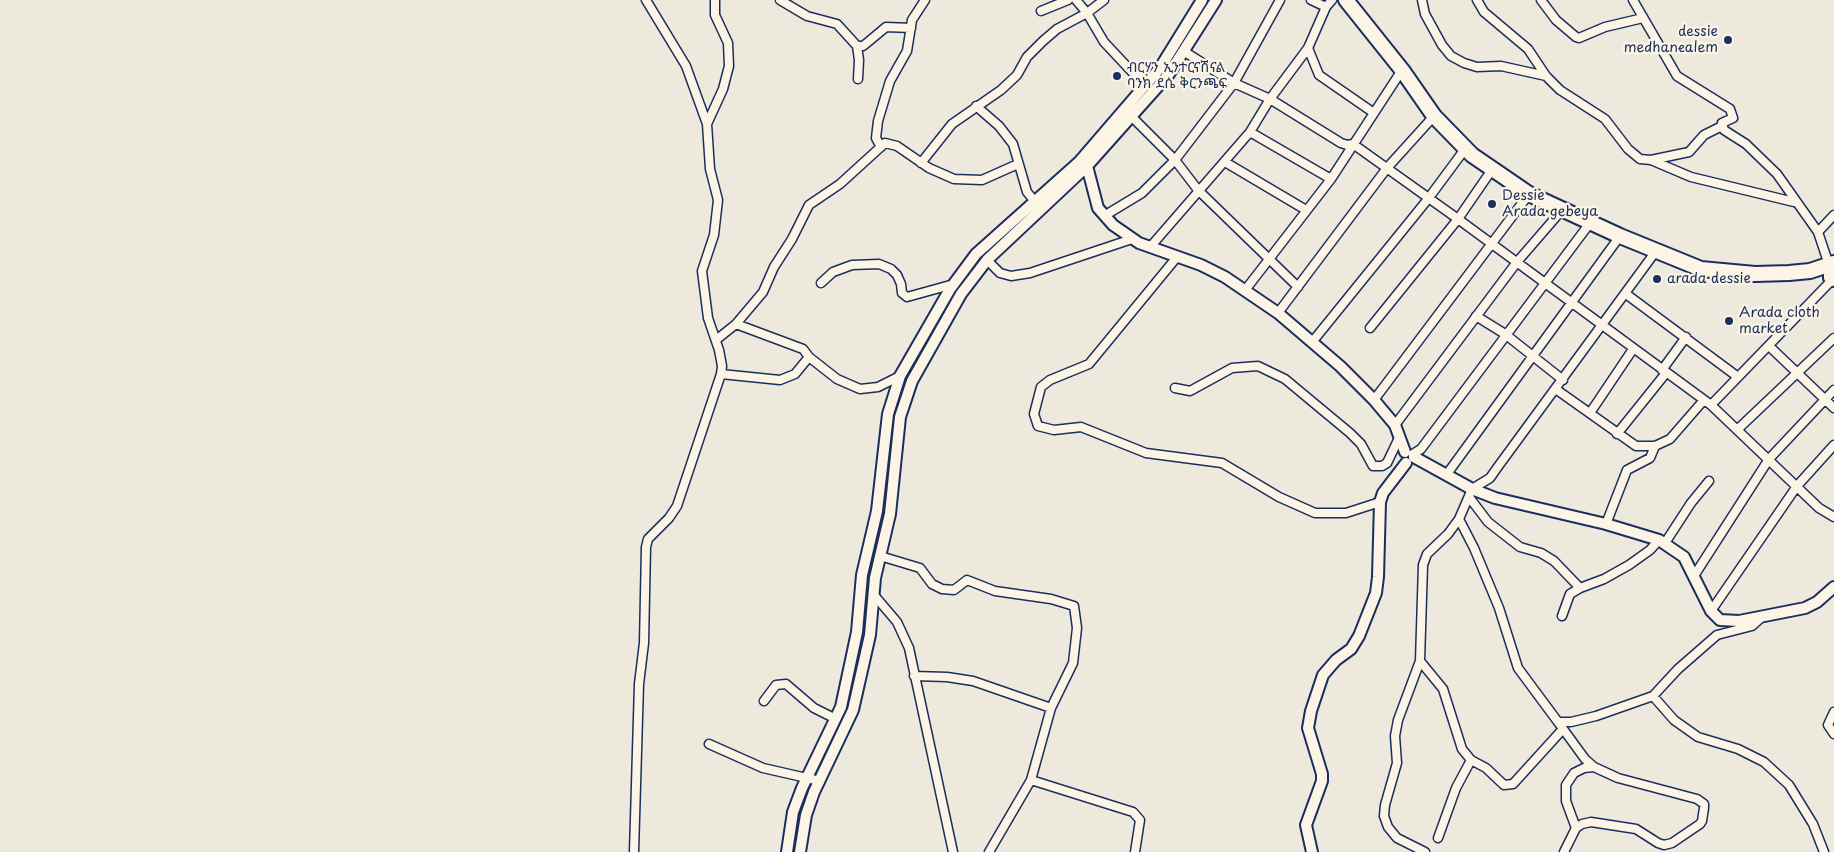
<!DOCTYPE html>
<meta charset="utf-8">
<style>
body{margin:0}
canvas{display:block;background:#eee9dd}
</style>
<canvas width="1834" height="852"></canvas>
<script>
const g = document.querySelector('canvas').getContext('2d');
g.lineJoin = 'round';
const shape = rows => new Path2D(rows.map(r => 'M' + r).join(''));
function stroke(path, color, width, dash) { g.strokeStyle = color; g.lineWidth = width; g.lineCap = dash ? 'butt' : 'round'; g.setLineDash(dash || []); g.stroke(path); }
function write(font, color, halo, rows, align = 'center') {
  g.font = font + ' "Playpen Sans","Noto Sans Ethiopic",sans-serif'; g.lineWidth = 4.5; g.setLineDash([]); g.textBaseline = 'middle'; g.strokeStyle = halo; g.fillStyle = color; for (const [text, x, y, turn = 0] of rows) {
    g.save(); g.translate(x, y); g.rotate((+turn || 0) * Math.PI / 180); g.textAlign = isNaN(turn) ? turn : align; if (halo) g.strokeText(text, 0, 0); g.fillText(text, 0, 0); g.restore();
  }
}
const minor = shape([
 [780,0,807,16,837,24,857,46,863,46,868,42,886,27,911,28],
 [1076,0,1087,13,1104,42,1134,74,1148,83],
 [1311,0,1326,7],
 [1422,0,1425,14,1442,45,1451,56,1464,63,1477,67,1501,66,1546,76],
 [1477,0,1484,12,1528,49,1546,76,1560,90,1605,119,1628,149,1640,159,1651,160,1689,152,1704,135,1722,126],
 [1541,0,1556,20,1576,37,1579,38,1605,27,1643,18],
 [1633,0,1677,76,1730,109,1733,118,1722,123,1724,130,1746,144,1777,174,1818,232,1829,265],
 [1041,11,1068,0],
 [857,46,859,60,858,79],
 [1308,48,1319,75,1374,113],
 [1185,52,1234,83,1270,99,1341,143,1347,145,1353,144,1458,219,1711,405,1819,508,1834,517],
 [976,106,999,126,1013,144,1027,192,1038,205],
 [1131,116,1175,160,1198,190,1298,287],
 [707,124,723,89,729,66,728,43,715,15,715,0],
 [1250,132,1331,179],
 [881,147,876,138,878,121,890,81,907,51,912,20,925,0],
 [1651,160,1691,177,1794,202],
 [1225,162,1306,210],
 [921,163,952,124,1001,90,1017,75,1027,57,1043,41,1057,29,1087,13,1104,0],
 [1104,216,1142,193,1175,160,1234,83,1280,0],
 [1818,232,1834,215],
 [1151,246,1250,132,1270,99,1308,48,1326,7,1332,0],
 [1656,251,1497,468,1490,478,1472,489,1459,519,1474,548,1499,608,1518,668,1558,722,1571,722,1596,716,1653,696,1678,669,1717,635,1752,626,1763,616],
 [1177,257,1089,364,1050,380,1041,387,1034,414,1038,426,1054,430,1081,427,1146,453,1222,463,1279,497,1315,513,1346,513,1380,502],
 [987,260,1000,273,1011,276,1030,273,1132,239],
 [821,283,833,272,852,265,879,264,891,269,897,275,901,284,902,293,907,297,954,284],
 [1246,289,1331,179,1402,70],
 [1626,294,1738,377],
 [1278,313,1387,168,1434,116],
 [1476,316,1505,334,1563,380],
 [736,324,803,349,809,357,837,379,860,389,878,387,900,376],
 [1370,328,1458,219,1491,171],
 [716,340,736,324,763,292,774,267,792,239,809,205,840,184,885,143,897,146,929,168,954,179,982,180,1018,164],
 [1313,341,1428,199,1465,149],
 [1769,346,1834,408],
 [1662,370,1686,337],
 [721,374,780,380,795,374,809,357],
 [1175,388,1190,391,1232,368,1258,366,1285,379,1350,433,1361,444,1373,466,1382,466,1387,463,1399,438],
 [1557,390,1636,446,1655,446,1670,439,1703,401],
 [1374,400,1529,194],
 [1711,405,1831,281],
 [1590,413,1633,349],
 [1395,425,1517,262,1562,210],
 [1738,429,1834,338],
 [1617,434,1666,373],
 [1413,454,1421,449,1590,223],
 [1447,474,1620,236],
 [1469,497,1488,522,1520,547,1541,553,1554,561,1580,588,1604,579,1629,565,1650,550,1659,540],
 [1606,524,1627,470,1650,458,1655,446],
 [1665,543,1691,503,1709,481],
 [880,556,920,568,932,584,942,589,954,590,967,580,995,591,1051,599,1074,606,1077,628,1073,663,1051,708],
 [1694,576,1769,459,1834,390],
 [874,595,897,622,909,648,953,852],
 [1711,611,1797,486,1834,445],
 [1562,616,1570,594,1580,588],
 [1420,661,1443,689,1462,749,1471,760,1486,768,1504,785,1513,784,1563,729],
 [914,676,947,677,973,681,1051,708,1031,780,989,852],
 [1653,696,1674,720,1698,737,1738,749,1764,762,1789,785,1813,824,1824,852],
 [764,701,776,685,786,684,814,708,836,719],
 [1834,712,1828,725,1834,734],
 [1558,722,1585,759,1594,767,1618,778,1697,799,1704,804,1704,808,1702,821,1700,824,1672,843,1664,845,1658,843,1636,829,1591,822,1582,824,1576,828,1564,852],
 [709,744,763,768,820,781],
 [1031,780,1133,812,1140,820,1135,852],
 [1576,828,1566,801,1566,785,1574,773,1584,768,1594,767],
 [1438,838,1456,788,1471,760],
 [634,852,639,684,644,643,646,547,648,539,669,518,677,506,721,374,722,366,719,350,708,318,702,271,714,235,718,200,710,169,707,124,686,66,646,0],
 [1425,852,1397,838,1388,827,1384,816,1385,805,1397,763,1395,736,1398,720,1420,661,1423,565,1427,554,1448,534,1459,519]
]);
const tertiary = shape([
 [1087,166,1098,208,1113,225,1139,243,1201,265,1225,277,1278,313,1340,366,1374,400,1395,425,1405,452],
 [1829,265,1829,278,1834,281],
 [1414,457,1472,489,1495,498,1606,524,1659,540,1684,557,1711,611,1720,620,1739,621,1805,608,1817,602,1834,587],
 [787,852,793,812,802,788,841,707,857,632,862,575,877,511,888,414,900,376,950,289,976,254,1079,162,1160,68,1202,0],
 [800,852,806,815,814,792,853,710,870,635,875,578,890,514,900,417,912,381,961,294,987,260,1087,166,1169,74,1216,0],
 [1312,852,1306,825,1322,781,1322,774,1308,728,1311,711,1323,675,1336,660,1351,649,1359,636,1376,593,1378,577,1380,502,1383,493,1406,463]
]);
const trunk = shape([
 [1346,0,1402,70,1434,116,1472,155,1529,194,1620,236,1701,269,1755,274,1789,273,1810,271,1834,263]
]);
stroke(minor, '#1b2f5e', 11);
stroke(tertiary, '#1b2f5e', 14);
stroke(trunk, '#1b2f5e', 18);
stroke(minor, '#fcf5e5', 8);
stroke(tertiary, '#fcf5e5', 10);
stroke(trunk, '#fcf5e5', 14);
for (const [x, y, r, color] of [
 [1728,40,5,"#1b2f5e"],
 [1117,76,5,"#1b2f5e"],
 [1492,204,5,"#1b2f5e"],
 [1657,279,5,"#1b2f5e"],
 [1729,321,5,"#1b2f5e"]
]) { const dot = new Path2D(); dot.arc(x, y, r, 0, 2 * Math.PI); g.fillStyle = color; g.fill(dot); stroke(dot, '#fcf5e5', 2); }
write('14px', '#1b2f5e', '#fcf5e5', [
 ["dessie",1718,32,"right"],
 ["medhanealem",1718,48,"right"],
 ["ብርሃን ኢንተርናሽናል",1127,68],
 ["ባንክ ደሴ ቅርንጫፍ",1127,84],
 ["Dessie",1502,196],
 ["Arada gebeya",1502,212],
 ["arada dessie",1667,279],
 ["Arada cloth",1739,313],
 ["market",1739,329]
], 'left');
</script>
